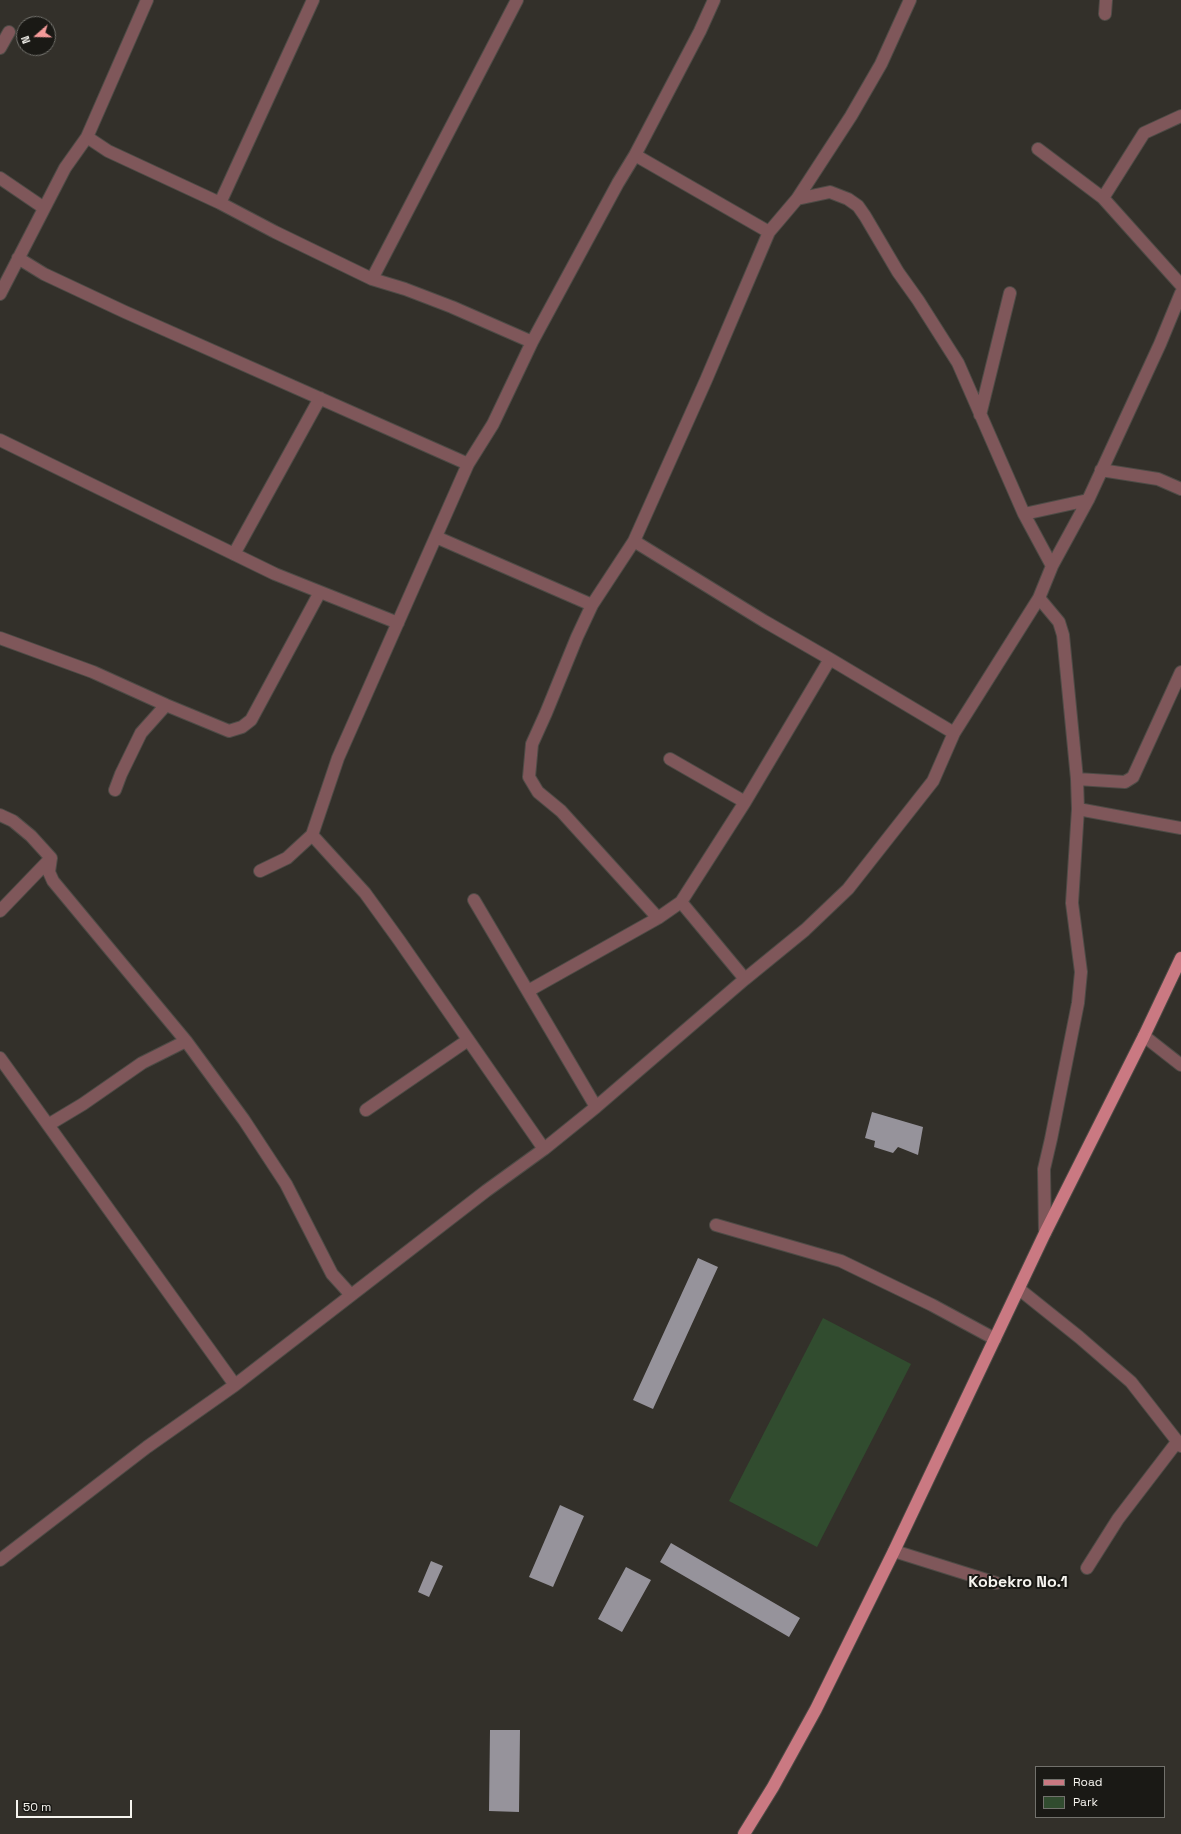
<!DOCTYPE html>
<style>
body{margin:0}
#map{position:relative;width:1181px;height:1834px;overflow:hidden;background:#33302a;font-family:"Space Grotesk",sans-serif}
canvas{display:block}
.legend{position:absolute;left:1035px;top:1766px;width:130px;height:52px;box-sizing:border-box;background:#1a1915;border:1px solid #72716c;margin:0;padding:5px 7px;list-style:none;font-size:12px;color:#f6f4ef}
.legend li{display:flex;align-items:center;gap:8px;height:20px}
.legend b{width:20px;border:1px solid #72716c}
.north{position:absolute;left:16px;top:16px;width:40px;height:40px;box-sizing:border-box;background:#1a1915;border:1px solid #72716c;border-radius:50%;rotate:250deg;font-size:11px;font-weight:700;line-height:16px;text-align:center;color:#f6f4ef}
.north::after{content:'';display:block;margin:auto;width:14px;height:18px;background:#f59b9a;clip-path:polygon(50% 0,100% 100%,50% 72%,0 100%)}
.scale{position:absolute;left:16px;top:1800px;width:116px;height:18px;box-sizing:border-box;border:2px solid #f6f4ef;border-top:0;padding-left:5px;font-size:12px;line-height:14px;white-space:nowrap;color:#f6f4ef;-webkit-text-stroke:3px #1a1915;paint-order:stroke}
</style>
<div id="map">
<canvas width="1181" height="1834"></canvas>
<ul class="legend">
<li><b style="height:5px;background:#ca7982"></b>Road</li>
<li><b style="height:11px;background:#314c2f"></b>Park</li>
</ul>
<div class="north">N</div>
<div class="scale">50 m</div>
</div>
<script>
const g = document.querySelector('canvas').getContext('2d');
g.lineJoin = 'round';
function paint(path, color) { g.fillStyle = color; g.fill(path, 'evenodd'); }
const shape = rows => new Path2D(rows.map(r => 'M' + r).join(''));
function stroke(path, color, width, dash) { g.strokeStyle = color; g.lineWidth = width; g.lineCap = dash ? 'butt' : 'round'; g.setLineDash(dash || []); g.stroke(path); }
function write(font, color, halo, rows, align = 'center') {
  g.font = font + ' "Space Grotesk",sans-serif'; g.lineWidth = 4; g.setLineDash([]); g.textBaseline = 'middle'; g.strokeStyle = halo; g.fillStyle = color; for (const [text, x, y, turn = 0] of rows) {
    g.save(); g.translate(x, y); g.rotate((+turn || 0) * Math.PI / 180); g.textAlign = isNaN(turn) ? turn : align; if (halo) g.strokeText(text, 0, 0); g.fillText(text, 0, 0); g.restore();
  }
}
paint(shape([
 [823,1318,911,1364,817,1547,729,1501]
]), '#314c2f');
paint(shape([
 [872,1112,923,1127,918,1155,898,1147,893,1153,874,1147,875,1141,865,1138],
 [698,1258,718,1267,653,1409,633,1400],
 [560,1505,584,1516,553,1587,529,1577],
 [671,1543,800,1618,789,1637,660,1562],
 [431,1561,443,1566,429,1597,418,1592],
 [626,1567,651,1580,622,1632,598,1619],
 [490,1730,520,1730,519,1812,489,1811]
]), '#96939b');
const minor = shape([
 [1105,14,1106,0],
 [0,48,9,32],
 [87,137,108,151,220,203,275,232,372,279,405,289,452,307,532,342],
 [1038,149,1103,198,1181,285],
 [635,155,769,232],
 [0,178,44,208],
 [1103,198,1144,133,1181,116],
 [797,199,830,192,848,199,858,206,865,216,898,272,918,300,958,363,1024,514,1052,566],
 [220,203,313,0],
 [18,258,44,274,125,312,468,464],
 [372,279,517,0],
 [0,294,65,168,87,137,147,0],
 [980,415,1010,293],
 [0,440,275,574,398,623],
 [1101,470,1158,479,1181,489],
 [1024,514,1088,500],
 [436,537,592,605],
 [634,541,764,621,830,659,954,733],
 [234,554,320,398],
 [1039,598,1059,622,1063,635,1077,779,1078,809,1072,903,1081,972,1078,1003,1051,1139,1044,1169,1045,1233],
 [0,638,93,672,166,705,229,731,242,727,251,720,320,592],
 [670,759,745,802],
 [1077,779,1125,782,1133,777,1181,672],
 [115,790,121,774,141,733,166,705],
 [1078,809,1181,828],
 [0,815,13,821,31,836,51,858,49,872,53,881,186,1041,244,1120,286,1184,332,1274,351,1295],
 [312,835,365,893,399,940,544,1149],
 [260,871,287,858,312,835,338,758,468,464,493,424,532,342,618,183,635,155,700,31,714,0],
 [474,900,596,1107],
 [681,902,745,979],
 [0,911,51,858],
 [658,918,561,811,538,792,529,777,532,744,546,713,577,637,592,605,634,541,706,380,769,232,797,199,851,116,881,64,910,0],
 [528,991,658,918,681,902,745,802,830,659],
 [1144,1036,1181,1065],
 [0,1058,235,1385],
 [366,1110,468,1040],
 [48,1125,83,1104,142,1063,186,1041],
 [716,1225,841,1261,932,1305,995,1339],
 [1019,1289,1079,1337,1131,1382,1181,1446],
 [894,1551,996,1583],
 [0,1560,147,1447,235,1385,486,1191,544,1149,596,1107,745,979,805,930,848,889,933,781,954,733,1039,598,1052,566,1088,500,1160,344,1181,293],
 [1087,1568,1118,1519,1177,1442]
]);
const major = shape([
 [744,1834,773,1787,816,1709,894,1551,1045,1233,1144,1036,1181,958]
]);
stroke(minor, '#4e4b46', 14);
stroke(major, '#4e4b46', 14);
stroke(minor, '#7f575a', 12);
stroke(major, '#ca7982', 12);
write('bold 16px', '#f6f4ef', '#1a1915', [
 ["Kobekro No.1",1018,1583]
]);
</script>
